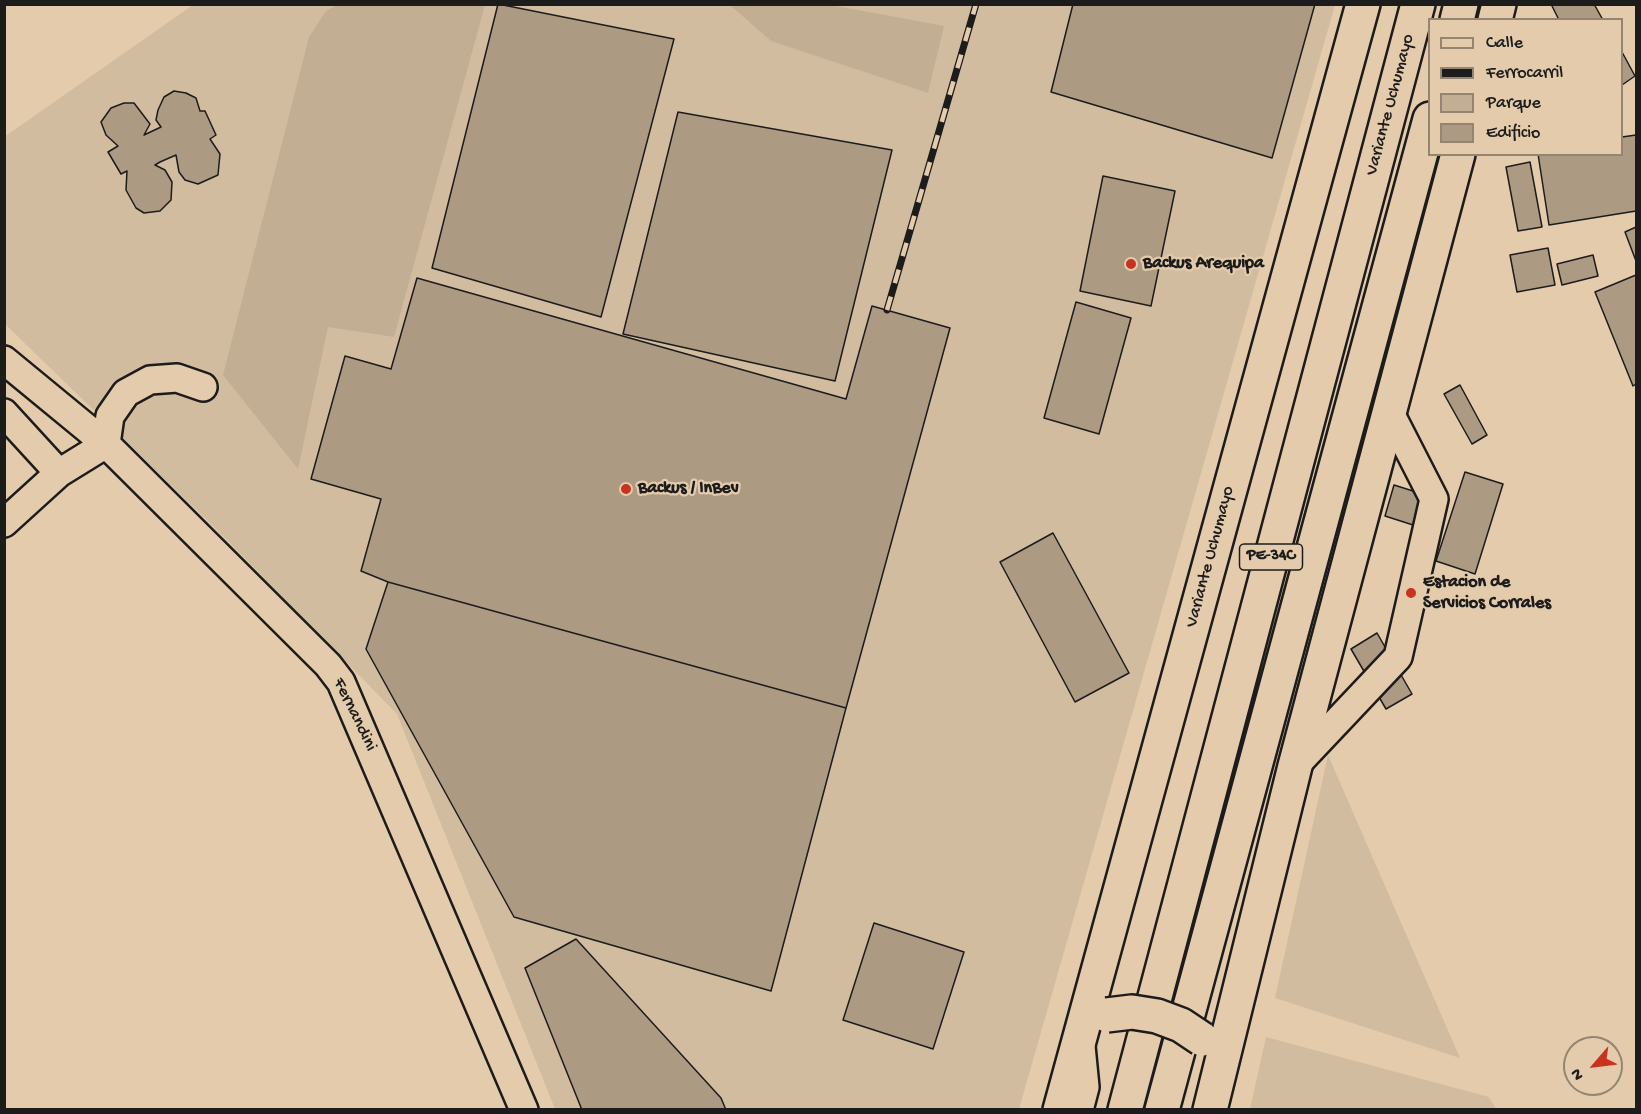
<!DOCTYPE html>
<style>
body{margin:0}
#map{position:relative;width:1641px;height:1114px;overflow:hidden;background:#e3cbab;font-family:"Gochi Hand",sans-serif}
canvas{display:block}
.frame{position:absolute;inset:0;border:6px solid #1c1c1c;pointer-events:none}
.legend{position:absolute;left:1428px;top:18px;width:195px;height:138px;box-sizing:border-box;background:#e3cbab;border:2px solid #938572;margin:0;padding:8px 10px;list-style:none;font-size:18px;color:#1c1c1c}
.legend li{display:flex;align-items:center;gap:12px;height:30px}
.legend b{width:30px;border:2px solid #938572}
.north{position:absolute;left:1563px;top:1036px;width:60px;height:60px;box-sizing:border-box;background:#e3cbab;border:2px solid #938572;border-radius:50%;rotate:242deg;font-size:16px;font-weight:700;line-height:24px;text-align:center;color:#1c1c1c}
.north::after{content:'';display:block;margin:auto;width:21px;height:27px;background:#c8321e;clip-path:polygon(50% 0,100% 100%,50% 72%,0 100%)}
</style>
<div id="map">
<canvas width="1641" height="1114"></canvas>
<div class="frame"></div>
<ul class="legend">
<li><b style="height:8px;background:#e3cbab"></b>Calle</li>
<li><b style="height:8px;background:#1c1c1c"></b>Ferrocarril</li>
<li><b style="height:16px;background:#c2af93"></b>Parque</li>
<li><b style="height:16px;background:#ac9a83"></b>Edificio</li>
</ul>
<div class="north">N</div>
</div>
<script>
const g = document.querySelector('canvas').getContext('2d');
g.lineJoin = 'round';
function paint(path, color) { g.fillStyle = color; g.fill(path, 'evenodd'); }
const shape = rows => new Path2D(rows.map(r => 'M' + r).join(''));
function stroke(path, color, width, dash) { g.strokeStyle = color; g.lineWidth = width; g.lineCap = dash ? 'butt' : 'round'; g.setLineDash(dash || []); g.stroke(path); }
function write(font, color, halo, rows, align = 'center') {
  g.font = font + ' "Gochi Hand",sans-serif'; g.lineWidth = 4.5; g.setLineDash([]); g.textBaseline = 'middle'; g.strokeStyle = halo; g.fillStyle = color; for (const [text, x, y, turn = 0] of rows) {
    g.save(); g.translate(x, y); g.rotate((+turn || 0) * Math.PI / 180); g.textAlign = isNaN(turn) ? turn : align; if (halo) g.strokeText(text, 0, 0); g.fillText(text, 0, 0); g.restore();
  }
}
paint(shape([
 [193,5,1335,5,1019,1109,555,1109,397,714,214,527,5,324,4,137],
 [1328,755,1460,1058,1275,998],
 [1266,1037,1489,1097,1496,1109,1250,1109]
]), '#d2bc9f');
paint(shape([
 [337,5,485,5,394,337,328,327,298,469,223,375,309,37,326,11],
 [730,5,831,5,944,26,928,93,771,41]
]), '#c2af93');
const building = shape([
 [498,4,674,39,601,317,432,268,498,4],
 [1073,4,1315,4,1272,158,1051,92,1073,4],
 [1551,4,1594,4,1603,20,1559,20,1551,4],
 [1622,52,1635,76,1622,85,1622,52],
 [174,91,186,93,196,98,200,111,205,111,216,135,210,139,220,154,218,175,198,184,185,180,179,172,176,155,160,162,155,165,165,170,172,182,171,200,160,211,144,213,136,208,126,190,127,171,121,174,108,152,118,146,106,135,101,122,111,108,124,103,134,103,150,124,144,135,161,127,156,120,158,110,164,97,174,91],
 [678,112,892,150,835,381,623,334,678,112],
 [1636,135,1636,211,1549,225,1538,154,1622,154,1622,137,1636,135],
 [1530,162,1542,227,1518,231,1506,167,1530,162],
 [1103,176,1175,191,1151,306,1080,291,1103,176],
 [1636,227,1636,261,1625,232,1636,227],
 [1548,248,1555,285,1517,292,1510,255,1548,248],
 [1593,255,1598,276,1562,285,1557,264,1593,255],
 [1636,275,1636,384,1633,386,1595,292,1636,275],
 [417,278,846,399,872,306,950,328,846,708,388,582,361,571,381,499,311,479,345,356,391,369,417,278],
 [1076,302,1131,318,1099,434,1044,418,1076,302],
 [1460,385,1487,435,1472,444,1444,394,1460,385],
 [1465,472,1503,484,1475,574,1436,561,1465,472],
 [1394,485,1448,502,1438,533,1385,516,1394,485],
 [1053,533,1129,673,1075,702,1000,562,1053,533],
 [388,582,846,708,771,991,514,917,366,649,388,582],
 [1377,633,1412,694,1386,709,1351,649,1377,633],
 [874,923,964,952,933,1049,843,1020,874,923],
 [576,939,721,1098,726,1110,582,1110,525,968,576,939]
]);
paint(building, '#ac9a83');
stroke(building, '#1c1c1c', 1.5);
const minor = shape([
 [4,360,106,444,328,665,341,682,524,1110],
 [4,413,59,473],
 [4,523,59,473,106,444,110,416,126,393,150,380,177,378,203,387],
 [1295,766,1398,657,1434,499,1389,411],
 [1079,1110,1085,1087,1081,1046]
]);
const major = shape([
 [1495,20,1499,4],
 [1060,1110,1363,4],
 [1210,1110,1295,766,1458,154]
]);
const highway = shape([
 [1457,20,1461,4],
 [1125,1110,1418,4],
 [1162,1110,1430,119]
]);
stroke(minor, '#1c1c1c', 32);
stroke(major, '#1c1c1c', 38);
stroke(highway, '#1c1c1c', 38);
stroke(minor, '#e3cbab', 27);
stroke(major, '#e3cbab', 33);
stroke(highway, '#e3cbab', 33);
const rail = shape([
 [887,310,976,4]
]);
stroke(rail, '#1c1c1c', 7);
stroke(rail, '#e3cbab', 4.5, [14]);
const majorBridge = shape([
 [1107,1015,1132,1012,1157,1016,1181,1025,1202,1039]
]);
stroke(majorBridge, '#1c1c1c', 38, []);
stroke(majorBridge, '#e3cbab', 33);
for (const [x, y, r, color] of [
 [1131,264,6,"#c8321e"],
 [626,489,6,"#c8321e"],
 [1411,593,6,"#c8321e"]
]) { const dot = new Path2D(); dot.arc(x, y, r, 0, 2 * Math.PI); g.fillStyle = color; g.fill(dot); stroke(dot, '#e3cbab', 2); }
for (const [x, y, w] of [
 [1271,557,63]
]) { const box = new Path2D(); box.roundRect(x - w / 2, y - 13, w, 26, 4.5); g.fillStyle = '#e3cbab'; g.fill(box); stroke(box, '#1c1c1c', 1.5); }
write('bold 16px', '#1c1c1c', null, [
 ["PE-34C",1271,557]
]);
write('18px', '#1c1c1c', '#e3cbab', [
 ["Variante Uchumayo",1391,105,-75],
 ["Variante Uchumayo",1211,557,-75],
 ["Fernandini",354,715,64]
]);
write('bold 18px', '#1c1c1c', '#e3cbab', [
 ["Backus Arequipa",1143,264],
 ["Backus / InBev",638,489],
 ["Estacion de",1423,583],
 ["Servicios Corrales",1423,604]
], 'left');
</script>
